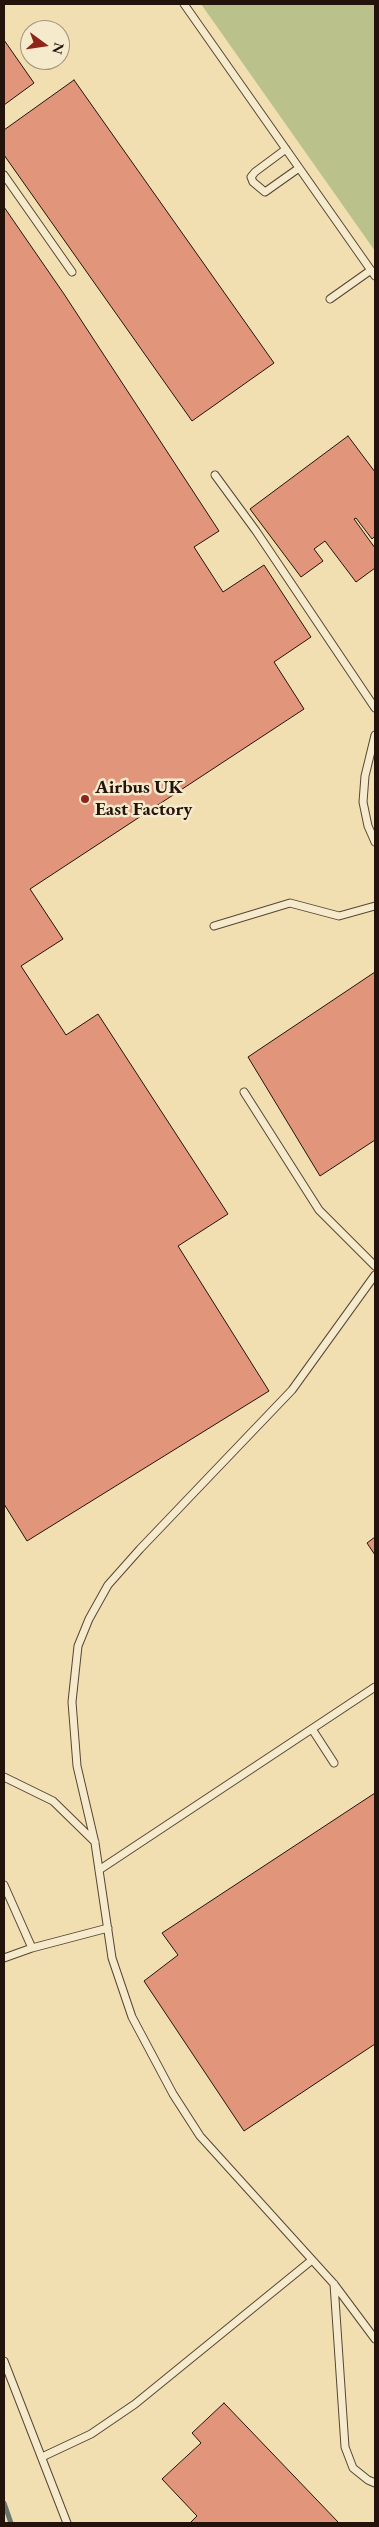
<!DOCTYPE html>
<style>
body{margin:0}
#map{position:relative;width:379px;height:2527px;overflow:hidden;background:#f1dfb1;font-family:"EB Garamond",serif}
canvas{display:block}
.frame{position:absolute;inset:0;border:5px solid #24130b;pointer-events:none}
.north{position:absolute;left:20px;top:20px;width:50px;height:50px;box-sizing:border-box;background:#f6eacc;border:1px solid #a2947f;border-radius:50%;rotate:104deg;font-size:14px;font-weight:700;line-height:20px;text-align:center;color:#24130b}
.north::after{content:'';display:block;margin:auto;width:18px;height:22px;background:#8f2418;clip-path:polygon(50% 0,100% 100%,50% 72%,0 100%)}
</style>
<div id="map">
<canvas width="379" height="2527"></canvas>
<div class="frame"></div>
<div class="north">N</div>
</div>
<script>
const g = document.querySelector('canvas').getContext('2d');
g.lineJoin = 'round';
function paint(path, color) { g.fillStyle = color; g.fill(path, 'evenodd'); }
const shape = rows => new Path2D(rows.map(r => 'M' + r).join(''));
function stroke(path, color, width, dash) { g.strokeStyle = color; g.lineWidth = width; g.lineCap = dash ? 'butt' : 'round'; g.setLineDash(dash || []); g.stroke(path); }
function write(font, color, halo, rows, align = 'center') {
  g.font = font + ' "EB Garamond",serif'; g.lineWidth = 5; g.setLineDash([]); g.textBaseline = 'middle'; g.strokeStyle = halo; g.fillStyle = color; for (const [text, x, y, turn = 0] of rows) {
    g.save(); g.translate(x, y); g.rotate((+turn || 0) * Math.PI / 180); g.textAlign = isNaN(turn) ? turn : align; if (halo) g.strokeText(text, 0, 0); g.fillText(text, 0, 0); g.restore();
  }
}
paint(shape([
 [201,4,375,4,375,251]
]), '#bbc18b');
stroke(shape([
 [4,2503,11,2523]
]), '#6b786f', 5);
const building = shape([
 [4,40,34,83,4,105,4,40],
 [74,80,274,363,192,421,4,155,4,130,74,80],
 [4,207,64,294,219,531,194,547,223,592,264,565,311,637,274,662,304,709,30,889,63,939,21,966,66,1035,98,1014,228,1214,178,1246,269,1391,27,1541,4,1504,4,207],
 [348,436,375,472,375,536,372,539,356,518,354,519,375,548,375,568,356,582,325,541,314,549,323,561,301,577,250,509,348,436],
 [375,972,375,1140,320,1176,248,1057,375,972],
 [375,1537,375,1555,367,1543,375,1537],
 [375,1793,375,2044,244,2131,144,1981,178,1955,162,1933,375,1793],
 [224,2403,339,2523,190,2523,197,2516,162,2479,201,2443,192,2433,224,2403]
]);
paint(building, '#e1967b');
stroke(building, '#24130b', 1);
const lane = shape([
 [184,4,375,276],
 [286,149,255,172,251,177,253,182,265,192,299,168],
 [4,175,72,272],
 [330,299,371,270],
 [215,475,256,531,375,708],
 [375,735,365,776,363,802,368,826,375,842],
 [214,926,290,903,339,916,375,906],
 [244,1092,319,1210,375,1266],
 [375,1275,292,1390,140,1549,108,1585,89,1619,78,1646,72,1702,77,1766,95,1843,112,1958,132,2017,173,2094,200,2136,334,2284,375,2339],
 [312,1729,334,1763],
 [4,1777,53,1801,95,1842],
 [99,1870,375,1687],
 [4,1885,32,1948],
 [4,1958,32,1948,108,1928],
 [334,2284,345,2447,353,2468,368,2480,375,2483],
 [4,2361,67,2523],
 [42,2457,91,2434,135,2404,312,2260]
]);
stroke(lane, '#574634', 9);
stroke(lane, '#f6eacc', 7);
for (const [x, y, r, color] of [
 [85,799,5,"#8f2418"]
]) { const dot = new Path2D(); dot.arc(x, y, r, 0, 2 * Math.PI); g.fillStyle = color; g.fill(dot); stroke(dot, '#f6eacc', 2); }
write('bold 19px', '#24130b', '#f6eacc', [
 ["Airbus UK",95,788],
 ["East Factory",95,810]
], 'left');
</script>
